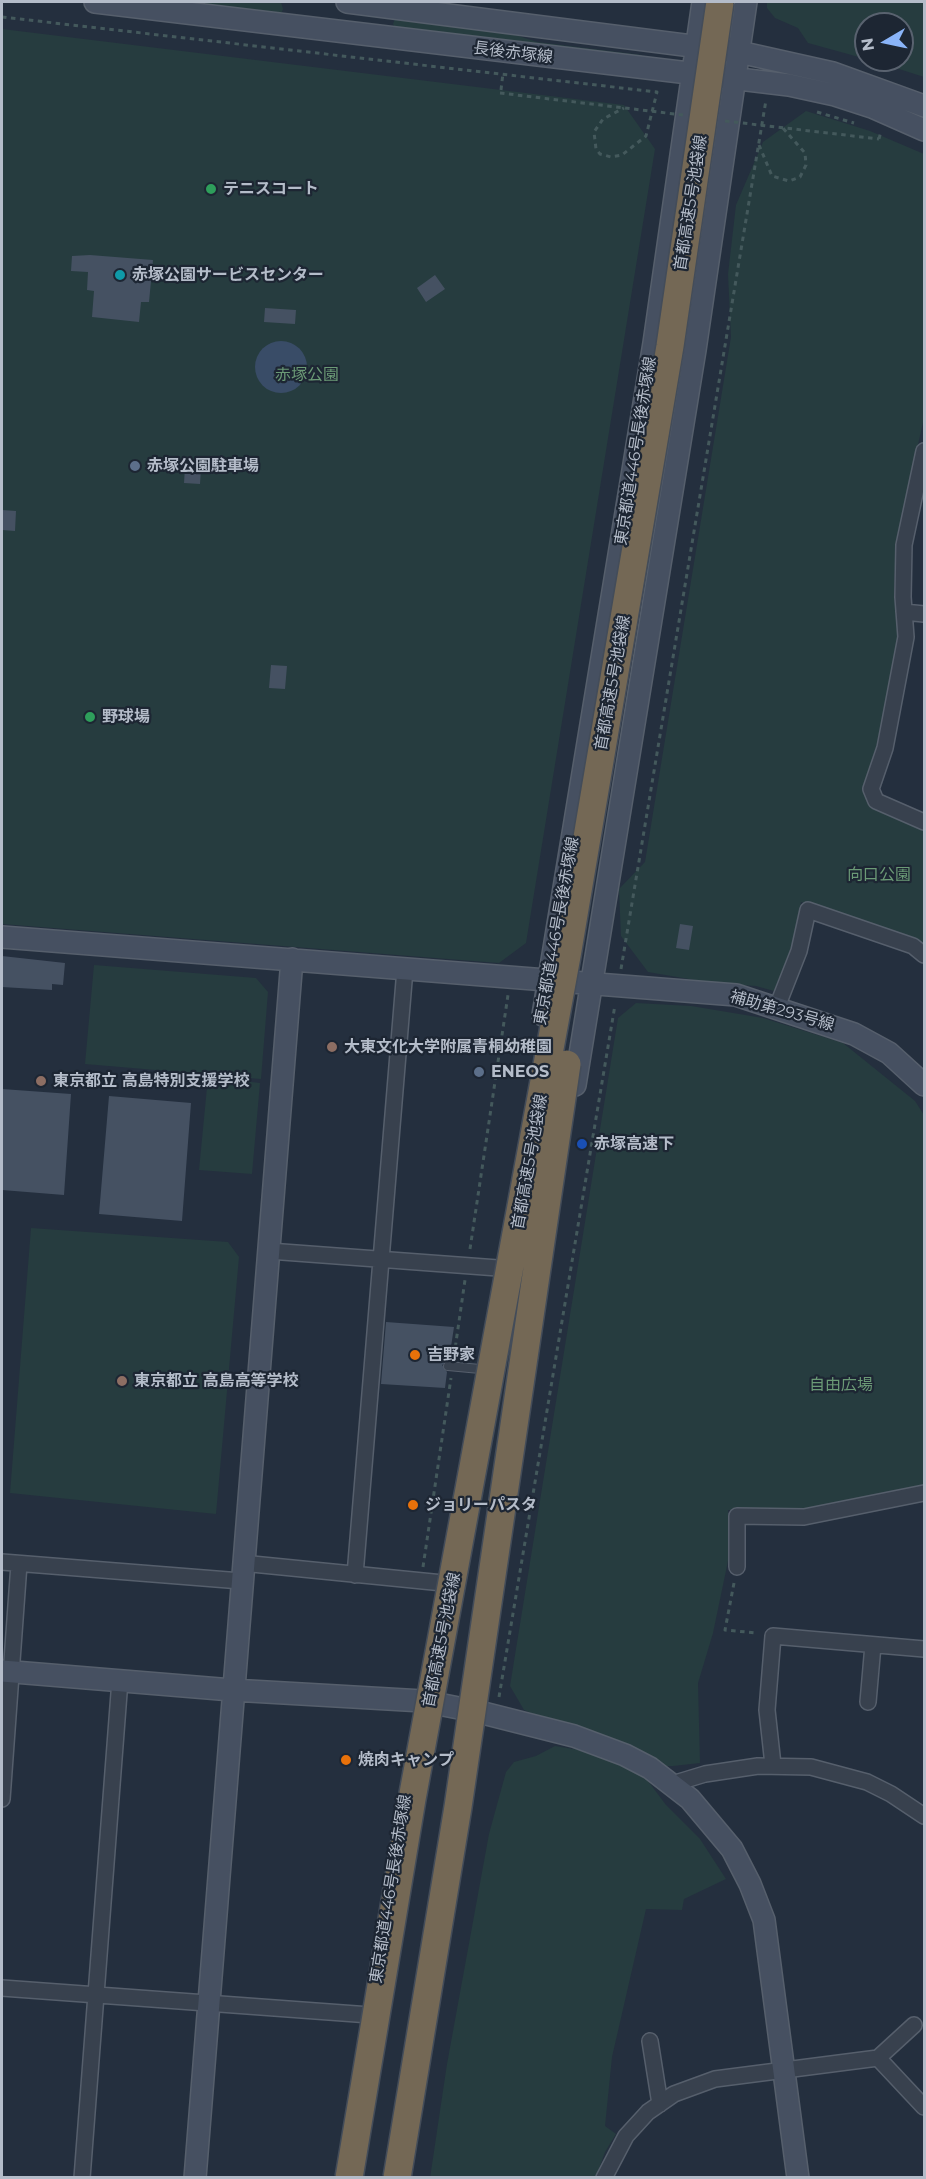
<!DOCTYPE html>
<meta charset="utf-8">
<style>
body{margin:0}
#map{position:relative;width:926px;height:2179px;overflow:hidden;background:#242f3e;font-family:Montserrat,sans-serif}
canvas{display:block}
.frame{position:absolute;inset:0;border:3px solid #b4bcc9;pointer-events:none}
.north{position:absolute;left:854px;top:12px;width:60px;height:60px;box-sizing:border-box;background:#1d2633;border:2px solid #59626f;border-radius:50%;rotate:261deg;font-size:16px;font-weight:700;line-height:24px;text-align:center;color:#b4bcc9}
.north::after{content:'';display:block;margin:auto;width:21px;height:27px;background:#8ab4f8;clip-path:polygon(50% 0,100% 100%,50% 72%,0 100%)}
</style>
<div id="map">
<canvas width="926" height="2179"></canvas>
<div class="frame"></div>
<div class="north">N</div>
</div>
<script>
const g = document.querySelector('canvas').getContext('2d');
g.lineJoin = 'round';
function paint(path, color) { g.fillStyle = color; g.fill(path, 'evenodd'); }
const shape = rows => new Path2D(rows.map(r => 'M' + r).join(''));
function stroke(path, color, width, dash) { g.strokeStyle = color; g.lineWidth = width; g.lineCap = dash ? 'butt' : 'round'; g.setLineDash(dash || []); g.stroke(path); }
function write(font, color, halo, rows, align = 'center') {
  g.font = font + ' Montserrat,"Noto Sans JP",sans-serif'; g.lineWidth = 4.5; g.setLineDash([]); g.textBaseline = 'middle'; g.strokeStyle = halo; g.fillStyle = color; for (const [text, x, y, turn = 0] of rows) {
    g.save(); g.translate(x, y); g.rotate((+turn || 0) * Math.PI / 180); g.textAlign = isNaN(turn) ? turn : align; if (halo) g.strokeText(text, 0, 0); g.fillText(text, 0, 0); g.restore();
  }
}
paint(shape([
 [175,2,281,2,283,9,281,14],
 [767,2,924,2,924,77,871,60,902,60,902,24,866,24,866,59,808,43,798,28,775,18,767,8],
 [395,19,500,30,537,42,642,55,642,59,395,28,393,24],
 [2,29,624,105,655,149,526,943,499,963,2,924],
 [806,111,870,131,924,154,924,418,896,542,894,592,899,636,877,745,864,787,872,804,924,829,924,945,896,932,801,902,792,946,774,991,756,986,712,983,648,972,621,936,619,889,645,862,731,337,728,274,736,205,763,142],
 [94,965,256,978,268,992,261,1079,85,1064],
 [636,1003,691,1006,763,1018,843,1043,915,1101,924,1115,924,1487,792,1511,728,1510,728,1561,713,1633,698,1683,700,1763,673,1766,660,1766,524,1710,510,1686,618,1018],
 [208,1077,260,1083,252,1174,199,1170],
 [31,1228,228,1242,239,1257,216,1514,10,1493],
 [555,1746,592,1752,645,1777,666,1805,700,1839,726,1879,684,1899,682,1910,646,1909,612,2057,605,2126,616,2134,605,2152,596,2177,430,2178,447,2064,489,1834,506,1772,514,1762,536,1756]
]), '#263c3f');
paint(shape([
 '255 367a26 26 0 1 1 52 0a26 26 0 1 1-52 0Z'
]), '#394c67');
paint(shape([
 [90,255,153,260,149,302,141,302,139,322,92,317,94,291,87,290,88,272,71,271,72,256],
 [435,275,445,289,426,302,417,288],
 [265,308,296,310,295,324,264,322],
 [185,467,201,468,200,484,184,483],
 [2,510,16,511,15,531,2,530],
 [271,665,287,666,285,689,269,688],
 [680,924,693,926,689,950,676,948],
 [2,956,65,963,63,985,52,984,52,990,2,987],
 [2,1089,71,1094,64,1195,2,1190],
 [109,1096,191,1103,182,1221,99,1214],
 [386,1322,454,1327,449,1360,442,1365,447,1372,445,1388,381,1384]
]), '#455162');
const lane = shape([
 [448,1366,480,1369]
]);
const street = shape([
 [924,451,904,545,903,597,906,637,885,748,871,789,876,801,924,822],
 [904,612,924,614],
 [777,1007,799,951,808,910,913,946,924,955],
 [269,1251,498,1268],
 [2,1562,241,1581],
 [242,1563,443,1583],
 [737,1567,737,1516,804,1517,924,1493],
 [355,1575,405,969],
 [868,1702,873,1645],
 [773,1765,767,1710,773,1636,924,1649],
 [672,1784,705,1774,758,1766,811,1767,867,1782,891,1794,924,1816],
 [2,1799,19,1564],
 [2,1988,370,2015],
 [650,2041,660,2104],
 [878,2058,914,2025],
 [82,2178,120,1680],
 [604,2178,626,2136,648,2112,674,2094,715,2079,878,2058,924,2107]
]);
const secondary = shape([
 [95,2,789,85,835,95,872,107,924,130],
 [347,2,739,52,833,73,924,106],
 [2,937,736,995,854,1034,889,1053,924,1085],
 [543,1015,654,343,703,2],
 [575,1085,695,350,746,2],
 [2,1671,232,1690,423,1701,479,1712,574,1736,625,1755,650,1768,690,1799,732,1849,750,1884,764,1920,798,2178],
 [195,2178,292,959]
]);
stroke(lane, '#565f6c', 10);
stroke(street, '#565f6c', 18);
stroke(secondary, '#565f6c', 24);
stroke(shape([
 [2,17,657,92,646,136,622,155,611,157,600,154,596,149,594,132,603,119,624,108],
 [501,90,503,73],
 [817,112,854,123],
 [879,139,881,131],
 [759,145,772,176,789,181,800,177,806,165,805,153,782,127],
 [621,969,766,100],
 [470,1249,508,995],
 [454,1356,465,1280],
 [423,1567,451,1378],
 [734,1583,725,1630,757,1633],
 [499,1697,615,1005]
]), '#44595c', 3, [4.5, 4.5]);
stroke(lane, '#38414e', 8);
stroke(street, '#38414e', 15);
stroke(secondary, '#465061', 21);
const highwayBridge = shape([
 [349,2178,412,1799,567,956,670,346,720,2],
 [397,2178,458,1807,567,1064]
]);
stroke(highwayBridge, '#434c59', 30, []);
stroke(shape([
 [500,93,683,115],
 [725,121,879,139]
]), '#44595c', 3, [4.5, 4.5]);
stroke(highwayBridge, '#746855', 27);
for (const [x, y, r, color] of [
 [211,189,6,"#2e9e5b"],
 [120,275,6,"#0f9aa8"],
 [135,466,6,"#5c6f8a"],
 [90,717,6,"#2e9e5b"],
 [332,1047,6,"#8d6e63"],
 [479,1072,6,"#5c6f8a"],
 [41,1081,6,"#8d6e63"],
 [582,1144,6,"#1a4fb4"],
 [415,1355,6,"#e8710a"],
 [122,1381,6,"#8d6e63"],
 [413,1505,6,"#e8710a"],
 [346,1760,6,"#e8710a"]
]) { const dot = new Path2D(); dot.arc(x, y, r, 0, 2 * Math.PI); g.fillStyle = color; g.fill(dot); stroke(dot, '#1d2633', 2); }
write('16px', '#b4bcc9', '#1d2633', [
 ["長後赤塚線",513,53,7],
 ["首都高速5号池袋線",691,203,-81],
 ["東京都道446号長後赤塚線",636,451,-81],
 ["首都高速5号池袋線",613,683,-80],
 ["東京都道446号長後赤塚線",557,931,-80],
 ["補助第293号線",782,1011,16],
 ["首都高速5号池袋線",530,1162,-80],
 ["首都高速5号池袋線",442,1640,-79],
 ["東京都道446号長後赤塚線",391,1889,-81]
]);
write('bold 16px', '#b4bcc9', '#1d2633', [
 ["テニスコート",223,189],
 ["赤塚公園サービスセンター",132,275],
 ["赤塚公園駐車場",147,466],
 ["野球場",102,717],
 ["大東文化大学附属青桐幼稚園",344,1047],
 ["ENEOS",491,1072],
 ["東京都立 高島特別支援学校",53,1081],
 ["赤塚高速下",594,1144],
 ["吉野家",427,1355],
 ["東京都立 高島高等学校",134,1381],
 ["ジョリーパスタ",425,1505],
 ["焼肉キャンプ",358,1760]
], 'left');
write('16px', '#6b9a76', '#1d2633', [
 ["赤塚公園",307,375],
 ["向口公園",879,875],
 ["自由広場",841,1385]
]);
</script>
